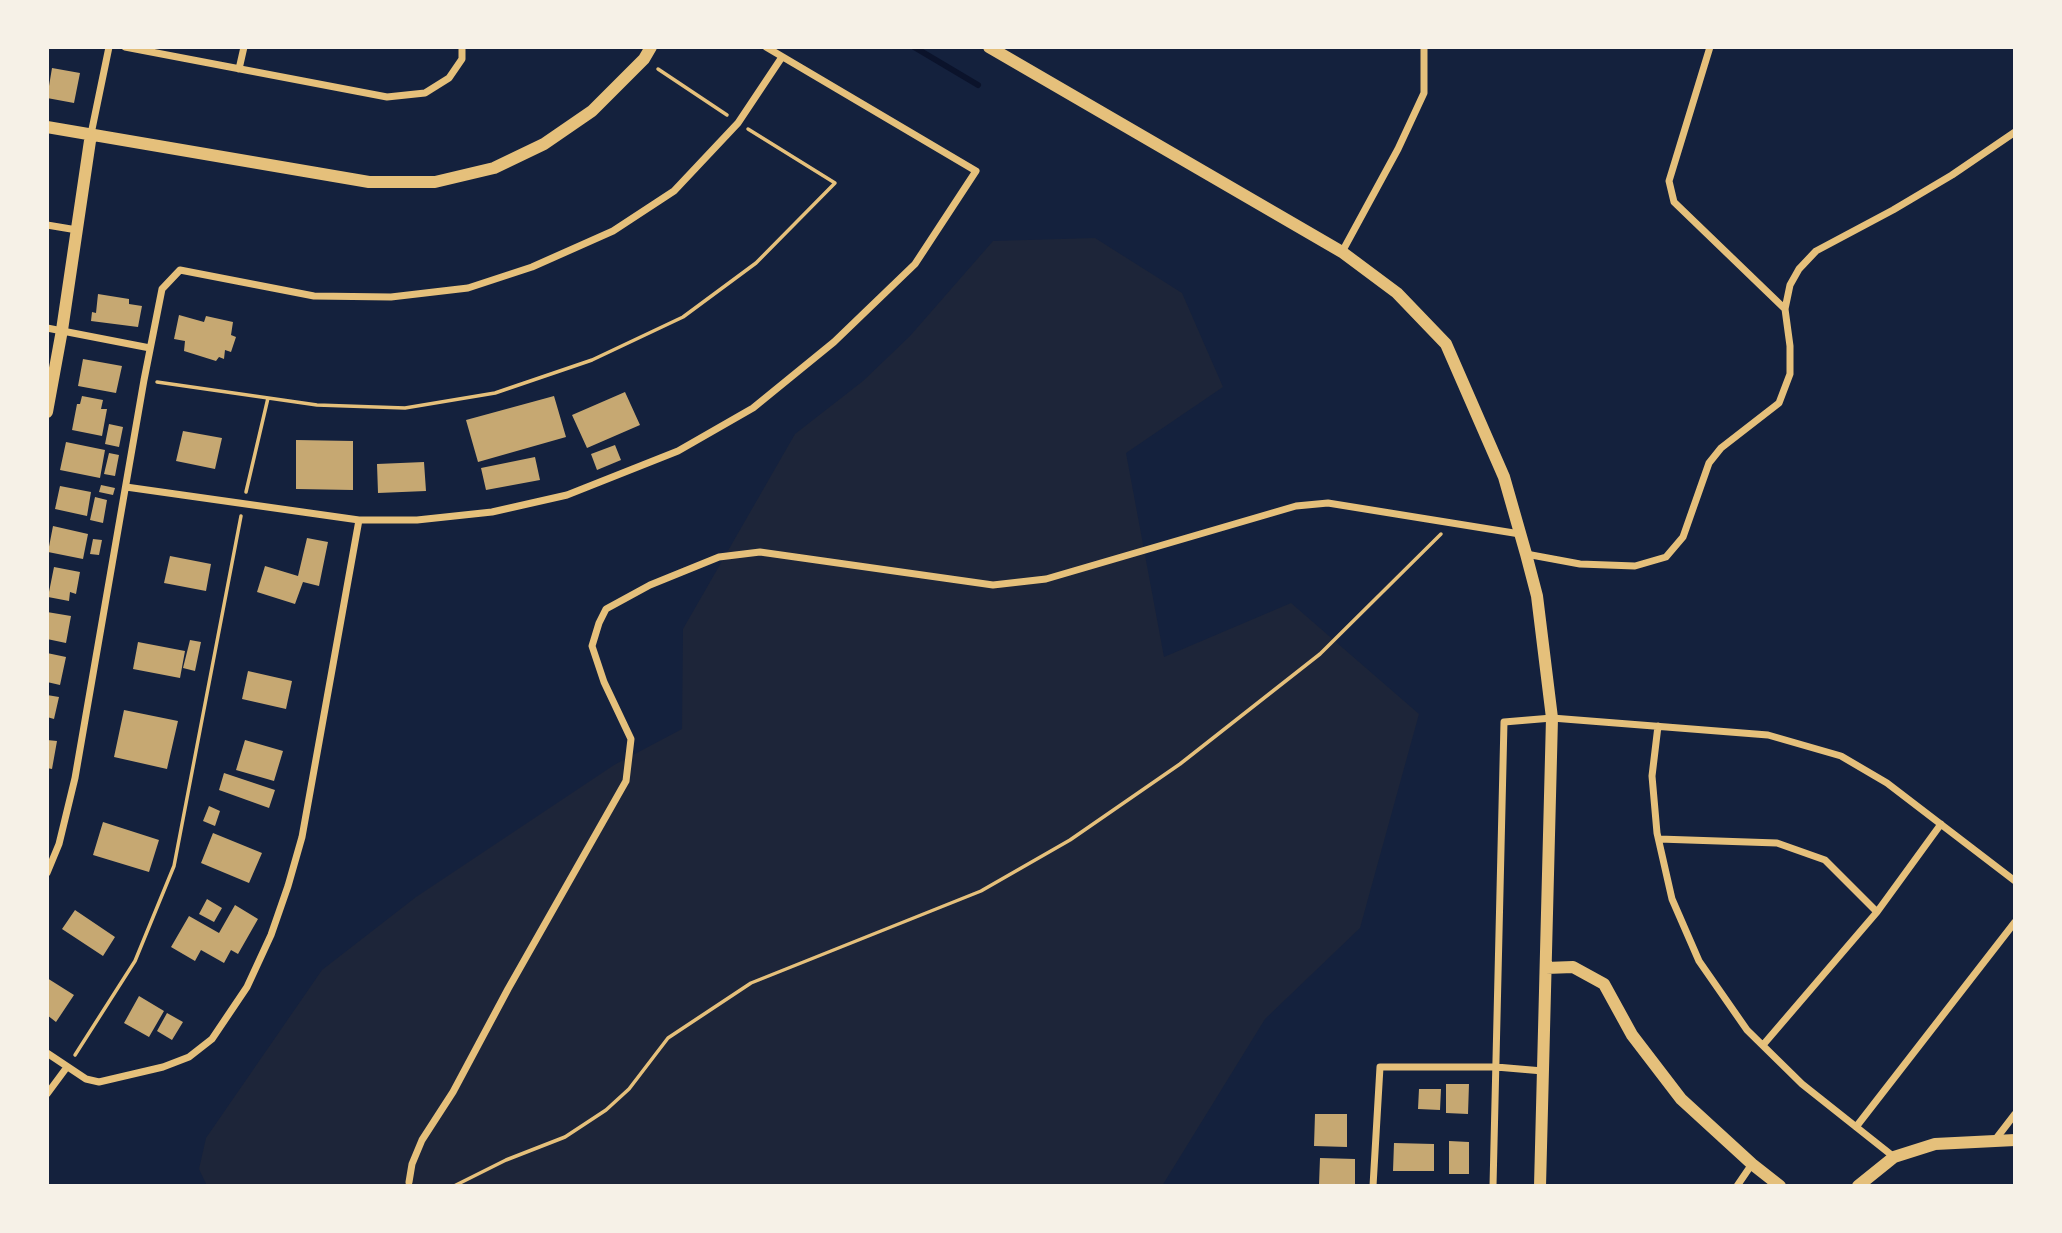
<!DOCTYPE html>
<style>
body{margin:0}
#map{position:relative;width:2062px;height:1233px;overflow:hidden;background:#14213d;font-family:"Nunito Sans",sans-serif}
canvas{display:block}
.frame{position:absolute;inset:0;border:49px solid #f6f1e7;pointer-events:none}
</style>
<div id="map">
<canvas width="2062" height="1233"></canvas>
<div class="frame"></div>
</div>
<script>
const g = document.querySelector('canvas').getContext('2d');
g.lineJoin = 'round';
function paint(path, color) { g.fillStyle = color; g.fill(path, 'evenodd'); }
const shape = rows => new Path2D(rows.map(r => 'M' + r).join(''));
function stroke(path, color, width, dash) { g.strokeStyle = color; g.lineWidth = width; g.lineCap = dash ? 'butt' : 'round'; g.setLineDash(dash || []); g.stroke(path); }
paint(shape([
 [1095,238,1182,293,1223,387,1126,453,1164,657,1291,603,1419,714,1360,928,1265,1019,1162,1186,207,1186,199,1169,206,1138,322,970,416,897,614,765,682,729,683,629,795,434,863,381,910,336,993,241]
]), '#1d2539');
stroke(shape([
 [914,47,978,85]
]), '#0b132b', 6);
paint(shape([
 [52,68,80,73,74,103,47,98],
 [98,294,129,299,129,304,142,306,138,327,91,321,92,312,96,313],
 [179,315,204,322,206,316,233,322,231,335,236,337,231,352,225,350,224,359,219,357,216,361,184,351,185,341,174,339],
 [83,359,122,366,116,393,78,386],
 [625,392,640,425,587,448,572,415],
 [82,396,103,400,101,409,107,409,102,436,72,430,77,404,80,404],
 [554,396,566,437,478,462,466,420],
 [109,424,123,427,119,447,105,444],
 [183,431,222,438,215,469,176,461],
 [296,440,353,441,353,490,296,489],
 [66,442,105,450,100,478,60,470],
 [615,445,621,460,597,470,591,454],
 [109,453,119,455,115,476,104,474],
 [535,457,540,480,486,490,481,468],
 [424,462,426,491,378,493,377,464],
 [101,485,115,488,113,495,99,492],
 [60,486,91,492,87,516,55,509],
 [95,497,107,500,103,523,90,520],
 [53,526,88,534,83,559,48,552],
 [307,538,328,542,319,586,303,582,295,604,257,592,265,566,298,576],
 [93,539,102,540,99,555,90,554],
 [170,556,211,564,206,591,164,583],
 [54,567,80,572,76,594,70,592,69,601,48,597],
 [47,612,71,616,66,643,47,639],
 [190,640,201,642,195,671,183,668],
 [138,642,185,651,180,678,133,669],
 [47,653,66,657,60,685,47,682],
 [248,671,292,681,286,709,242,699],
 [47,695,59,697,54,719,47,717],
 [124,710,178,721,167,769,114,757],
 [47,740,57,741,52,769,47,768],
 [245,740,283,751,274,781,236,770],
 [224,773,275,790,269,808,219,790],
 [209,806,220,811,215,826,203,821],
 [103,822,159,840,149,872,93,855],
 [213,833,262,853,249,883,201,863],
 [207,899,222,908,214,922,199,914],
 [235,905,258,919,238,954,231,950,224,963,201,950,195,961,171,947,189,916,219,933],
 [75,910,115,937,103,956,62,929],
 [47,978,74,995,56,1022,47,1015],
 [139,996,164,1011,149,1037,124,1023],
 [167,1013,183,1022,172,1040,157,1031],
 [1446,1084,1469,1084,1468,1114,1446,1113],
 [1419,1089,1441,1089,1440,1110,1418,1109],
 [1315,1114,1347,1114,1347,1147,1314,1146],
 [1449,1141,1469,1142,1469,1174,1449,1174],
 [1394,1143,1434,1144,1434,1171,1393,1171],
 [1320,1158,1355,1159,1355,1186,1319,1185]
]), '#c6a872');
stroke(shape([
 [658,69,727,115],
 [157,382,317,405,405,408,495,393,592,360,683,317,756,263,835,183,748,129],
 [246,492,268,398],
 [75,1055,135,961,174,866,241,516],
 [454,1186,506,1160,565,1137,606,1110,629,1089,668,1038,751,983,981,891,1070,840,1180,764,1320,654,1441,534]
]), '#e5c07b', 3.5);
stroke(shape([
 [125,47,387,97,425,93,449,78,462,59,462,47],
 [1710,47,1669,181,1674,202,1785,309],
 [239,69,244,47],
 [91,134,109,47],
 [47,225,77,230],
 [1342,252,1398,149,1424,93,1424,47],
 [47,328,150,348],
 [126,487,359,520,417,520,492,512,567,495,678,451,753,408,834,342,915,264,976,171,766,47],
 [1526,554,1580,564,1635,566,1666,557,1683,537,1709,463,1721,448,1779,403,1790,374,1790,346,1785,309,1790,285,1799,269,1816,251,1893,210,1952,175,2015,132],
 [1658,726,1652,776,1657,833,1672,899,1699,961,1747,1030,1802,1084,1894,1157],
 [1659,839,1777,843,1825,860,1877,912],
 [47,873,59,844,75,778,144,380,162,289,180,270,314,296,391,297,468,288,532,267,613,231,674,191,738,123,782,57],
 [1763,1045,1877,912,1941,824],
 [47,1053,86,1079,99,1082,163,1067,189,1057,212,1039,247,987,271,935,288,886,302,837,359,520],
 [47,1094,67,1067],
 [1856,1127,2015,922],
 [1995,1140,2015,1114],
 [409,1182,412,1164,422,1140,453,1092,508,989,626,781,631,739,604,682,592,646,599,623,606,609,650,585,719,557,760,552,993,585,1046,579,1296,506,1328,503,1520,534],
 [1373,1186,1380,1067,1496,1067,1543,1071],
 [1493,1186,1504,722,1552,718,1768,735,1841,756,1887,783,2015,881],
 [1737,1186,1752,1164]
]), '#e5c07b', 7);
stroke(shape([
 [989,47,1342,252,1397,293,1446,344,1504,477,1526,554,1537,596,1552,718,1540,1186],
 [47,127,369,182,435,182,494,168,544,144,592,111,644,59,651,47],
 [47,412,62,330,91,134],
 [1546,968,1573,967,1604,984,1632,1035,1681,1099,1752,1164,1780,1186],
 [1858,1186,1894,1157,1935,1144,2015,1140]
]), '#e5c07b', 12);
</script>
